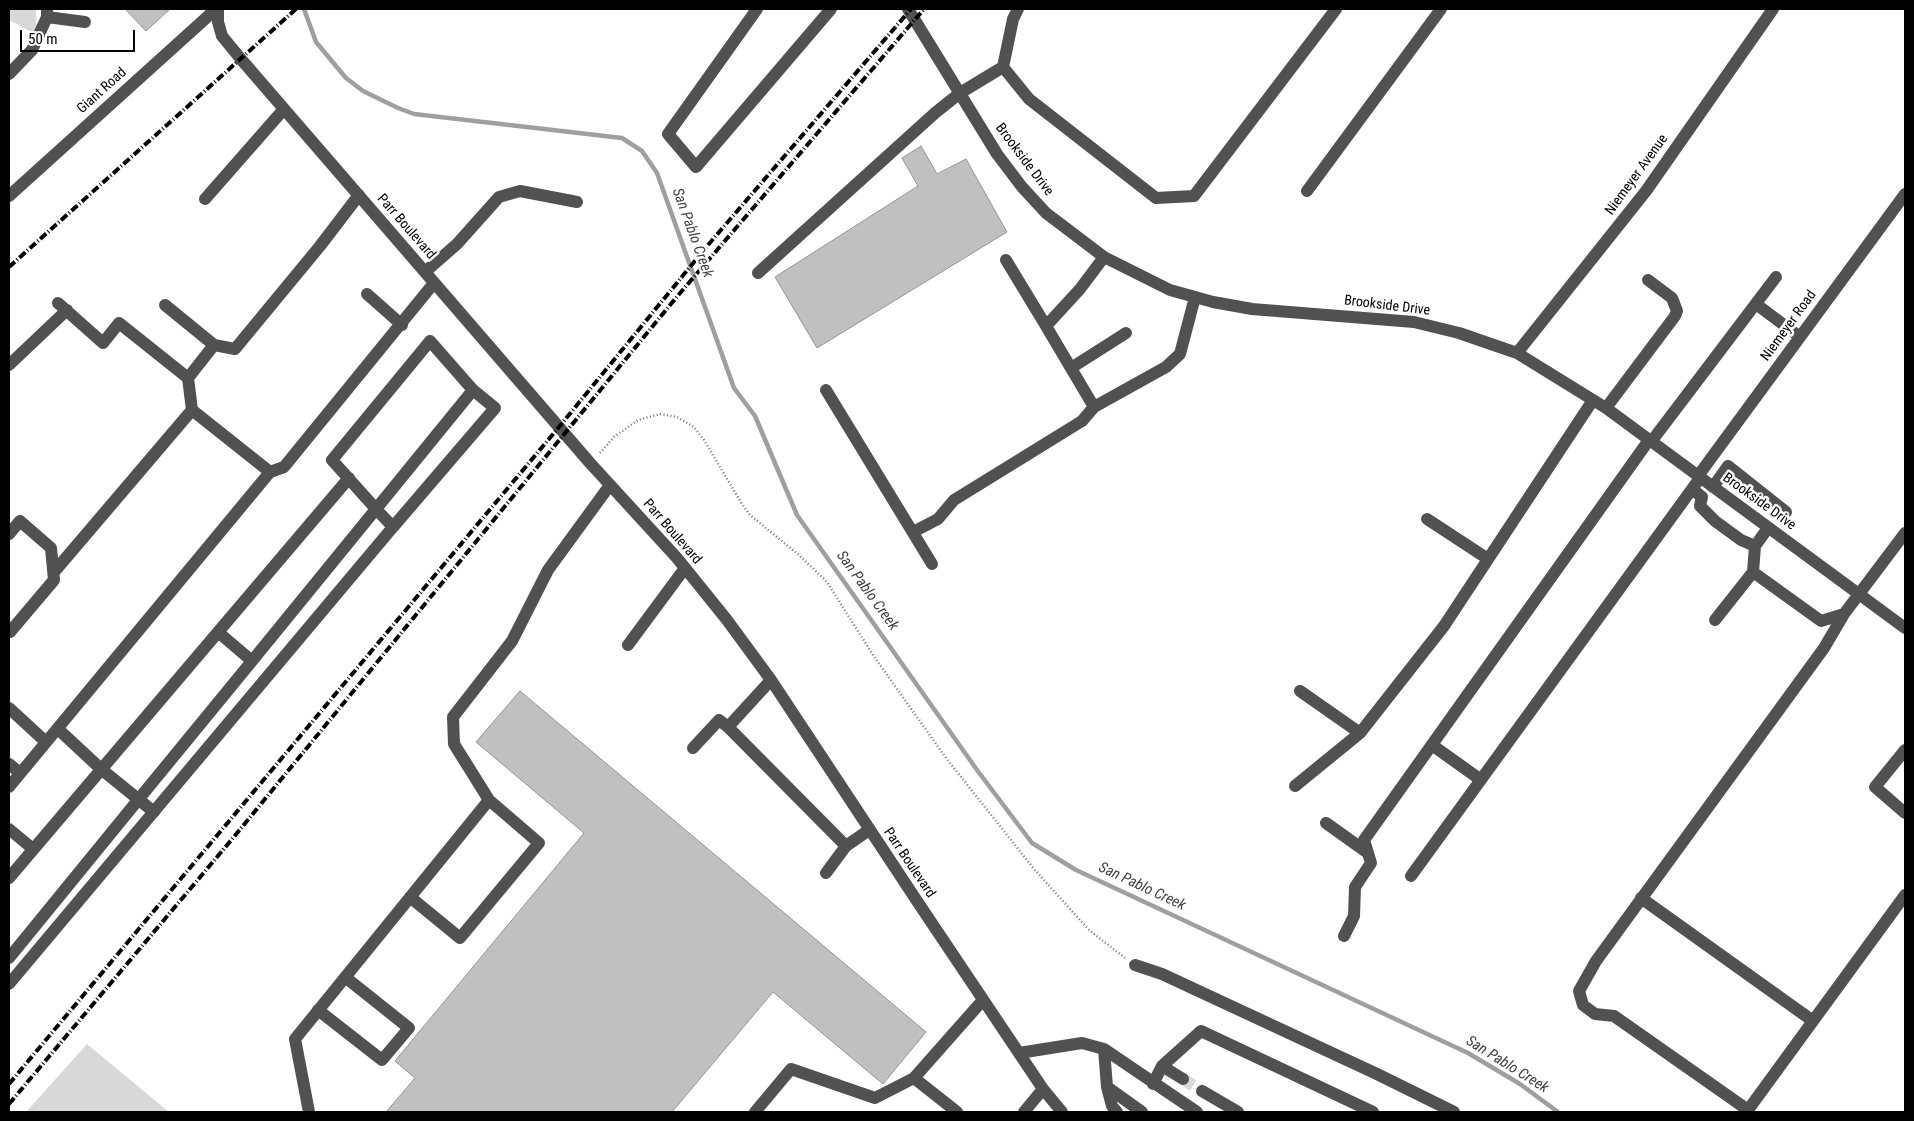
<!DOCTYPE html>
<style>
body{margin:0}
#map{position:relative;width:1914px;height:1121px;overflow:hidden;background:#fff;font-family:"Roboto Condensed",sans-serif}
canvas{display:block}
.frame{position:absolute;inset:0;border:10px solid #000;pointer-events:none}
.scale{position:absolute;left:20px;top:30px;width:115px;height:22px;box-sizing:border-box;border:2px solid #000;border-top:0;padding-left:6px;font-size:15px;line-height:18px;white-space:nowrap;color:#000;-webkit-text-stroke:4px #fff;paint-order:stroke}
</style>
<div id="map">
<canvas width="1914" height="1121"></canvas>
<div class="frame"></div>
<div class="scale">50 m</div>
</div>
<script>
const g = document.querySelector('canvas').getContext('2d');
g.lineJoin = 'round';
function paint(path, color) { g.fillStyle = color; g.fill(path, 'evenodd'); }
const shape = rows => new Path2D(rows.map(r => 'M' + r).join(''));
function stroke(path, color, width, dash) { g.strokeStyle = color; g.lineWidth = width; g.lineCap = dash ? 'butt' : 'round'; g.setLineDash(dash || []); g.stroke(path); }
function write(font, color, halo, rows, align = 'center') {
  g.font = font + ' "Roboto Condensed",sans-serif'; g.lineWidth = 5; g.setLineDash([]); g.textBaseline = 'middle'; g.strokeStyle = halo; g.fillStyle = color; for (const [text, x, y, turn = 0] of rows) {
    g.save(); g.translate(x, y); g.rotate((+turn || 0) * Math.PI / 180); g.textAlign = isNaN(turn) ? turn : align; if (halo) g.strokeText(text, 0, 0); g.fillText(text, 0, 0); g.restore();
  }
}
paint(shape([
 [9,9,36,9,37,35,9,20],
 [87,1044,169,1112,26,1112]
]), '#d8d8d8');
stroke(shape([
 [304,9,316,42,346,78,363,91,398,108,414,114,622,138,642,151,657,173,734,388,755,416,797,515,977,770,1032,843,1076,870,1468,1053,1520,1084,1558,1112]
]), '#9f9f9f', 4.5);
const building = shape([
 [125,9,170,9,146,31,125,9],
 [921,146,937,174,966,159,1007,232,817,348,775,277,918,186,902,158,921,146],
 [520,691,926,1032,883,1084,773,992,672,1112,386,1112,415,1078,395,1061,584,833,476,742,520,691]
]);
paint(building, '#c0c0c0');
stroke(building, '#959595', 1);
stroke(shape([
 [1183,1079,1202,1091]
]), '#d9d9d9', 12, [12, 6]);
stroke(shape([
 [600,453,614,437,638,420,661,414,677,417,694,427,704,440,742,504,750,515,799,555,827,582,873,655,946,758,1034,869,1089,930,1125,958]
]), '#737373', 2.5, [1, 2.5]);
stroke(shape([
 [218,9,218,22,222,36,240,58,590,463,677,558,727,620,771,680,917,901,1043,1089,1062,1112],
 [757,9,668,134,696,167,831,9],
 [908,9,997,154,1022,187,1046,213,1104,257,1170,290,1213,302,1252,309,1414,322,1459,333,1517,353,1606,408,1905,628],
 [47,17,85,22],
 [1003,67,1029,99,1156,198,1194,196,1336,9],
 [9,74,32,50,47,17,47,9],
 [1307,191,1441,9],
 [9,196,216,9],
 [205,199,284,109],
 [1104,257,1080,289,1046,326,1094,407,1166,367,1180,354,1195,297],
 [1006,260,1046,326],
 [425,272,457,244,499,197,520,191,577,202],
 [758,273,935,113,960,93,1003,67,1013,19,1018,9],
 [367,294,402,325],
 [58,303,103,343,119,323,188,378,192,410,270,472,284,467,434,283],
 [1756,304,1800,337],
 [165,305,214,345],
 [1517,353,1646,191,1773,9],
 [9,365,67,310],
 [1071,368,1126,333],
 [188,378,214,345,235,349,320,246,359,195],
 [826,390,932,564],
 [1606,408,1675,316,1677,311,1672,298,1648,280],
 [1651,442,1776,277],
 [1698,476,1905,194],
 [1713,487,1728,466,1786,512],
 [1692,489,1702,497,1700,506,1715,521,1741,540,1755,546,1768,528],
 [1427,519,1488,559],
 [913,532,938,519,954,500,1082,421,1094,407],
 [9,534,20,521,51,548,54,580,10,632,9,631],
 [54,572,192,410],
 [1753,572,1821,621,1844,614,1905,533],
 [1844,614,1824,648,1596,961,1579,991,1583,1005,1595,1014,1614,1016,1748,1110,1905,895],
 [1715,620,1753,572,1755,546],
 [218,632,252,661],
 [628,645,685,568],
 [771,680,728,727,846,846],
 [1300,691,1360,733],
 [9,708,46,742],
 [58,729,101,769,154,812],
 [1432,745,1481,780],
 [693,748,719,720,728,727],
 [1905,750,1875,787,1905,813],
 [9,764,20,773],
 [1295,786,1360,733,1444,626,1593,400],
 [9,787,270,472],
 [1326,823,1368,853],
 [9,829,33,849],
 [826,873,846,846,869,830],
 [1411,876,1700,478],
 [9,878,349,478],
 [410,897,460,938,539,843,489,800],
 [1641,898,1813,1021],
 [1344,936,1354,916,1355,887,1371,863,1364,840,1649,440],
 [9,958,138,800,252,661,376,509,473,390,430,341,332,460,376,509,393,527,495,408,473,390],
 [1135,965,1162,974,1377,1074,1454,1112],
 [9,984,393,527],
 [318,1010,382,1060,409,1028,345,977],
 [1104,1049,1107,1087,1112,1106,1117,1112],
 [1019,1053,1082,1043,1104,1049,1197,1112],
 [1162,1066,1183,1079],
 [914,1078,957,1112],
 [1153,1084,1162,1066,1201,1031,1373,1112],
 [1107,1087,1142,1112],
 [1202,1091,1238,1112],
 [309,1112,295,1039,489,800,454,744,453,717,512,641,548,570,610,485],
 [755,1112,791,1069,875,1098,914,1078,983,1000],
 [1024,1112,1043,1089]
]), '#515151', 12);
stroke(shape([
 [9,267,296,9],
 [9,1084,559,427,708,245,911,9],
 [9,1104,233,838,675,299,924,9]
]), '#000', 4, [8, 2.5, 1, 2.5]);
write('14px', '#000', '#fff', [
 ["Giant Road",102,91,-42],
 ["Brookside Drive",1024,160,53],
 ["Niemeyer Avenue",1637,175,-54],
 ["Parr Boulevard",406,227,49],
 ["Brookside Drive",1387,306,7],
 ["Niemeyer Road",1789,326,-54],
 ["Brookside Drive",1759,502,36],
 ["Parr Boulevard",672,532,49],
 ["Parr Boulevard",909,863,56]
]);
write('italic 15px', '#404040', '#fff', [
 ["San Pablo Creek",692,233,70],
 ["San Pablo Creek",867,591,54],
 ["San Pablo Creek",1142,887,25],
 ["San Pablo Creek",1507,1065,32]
]);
</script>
